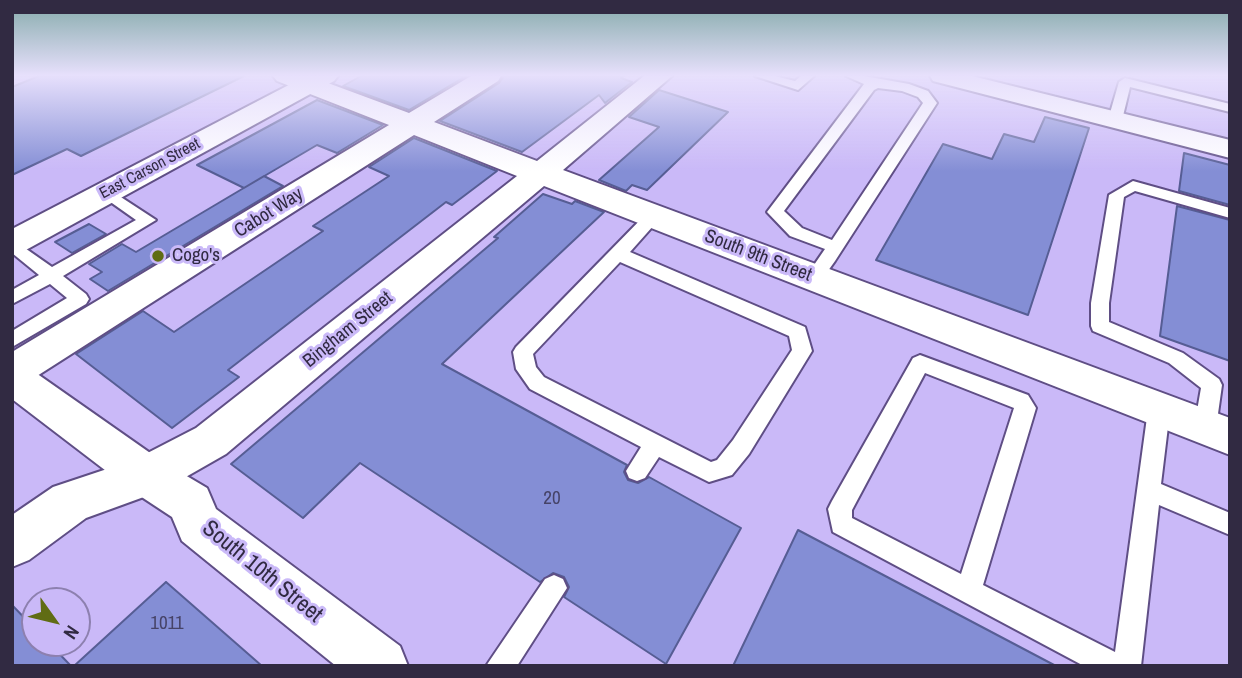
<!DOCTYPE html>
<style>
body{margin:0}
#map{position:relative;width:1242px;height:678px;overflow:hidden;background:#cab9f8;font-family:"Archivo Narrow",sans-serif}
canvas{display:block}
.frame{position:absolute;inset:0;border:14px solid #312a42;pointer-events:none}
.north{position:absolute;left:21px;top:587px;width:70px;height:70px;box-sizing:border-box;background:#cab9f8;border:2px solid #8d80af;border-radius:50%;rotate:124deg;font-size:19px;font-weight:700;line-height:28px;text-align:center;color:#312a42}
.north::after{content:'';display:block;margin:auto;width:24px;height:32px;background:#606c14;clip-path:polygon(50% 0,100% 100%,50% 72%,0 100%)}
</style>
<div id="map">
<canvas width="1242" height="678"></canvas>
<div class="frame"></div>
<div class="north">N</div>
</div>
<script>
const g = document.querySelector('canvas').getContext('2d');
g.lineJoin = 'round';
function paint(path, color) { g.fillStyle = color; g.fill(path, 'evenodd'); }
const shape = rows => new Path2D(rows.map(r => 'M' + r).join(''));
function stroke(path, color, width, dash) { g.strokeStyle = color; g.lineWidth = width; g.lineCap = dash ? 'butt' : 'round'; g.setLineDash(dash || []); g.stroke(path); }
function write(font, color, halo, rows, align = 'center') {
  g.font = font + ' "Archivo Narrow",sans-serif'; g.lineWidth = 6; g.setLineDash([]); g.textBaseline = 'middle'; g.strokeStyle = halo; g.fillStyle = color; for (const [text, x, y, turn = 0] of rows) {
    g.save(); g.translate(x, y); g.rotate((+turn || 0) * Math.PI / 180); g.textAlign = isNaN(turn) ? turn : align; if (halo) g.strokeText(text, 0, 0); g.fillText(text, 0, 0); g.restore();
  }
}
const building = shape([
 [39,76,244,76,81,156,67,149,12,175,12,87,39,76],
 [361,76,466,76,409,110,343,86,361,76],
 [504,76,624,76,621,78,632,82,605,103,599,95,522,152,440,121,499,83,504,76],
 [659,90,728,112,647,190,632,185,626,191,599,180,659,127,629,117,659,90],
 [317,100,383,125,337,153,317,145,244,188,197,165,317,100],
 [1045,117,1089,128,1028,315,876,260,943,144,992,159,1004,134,1034,142,1045,117],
 [414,138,497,171,452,205,446,202,228,370,239,377,172,428,76,354,143,311,174,332,323,231,313,226,389,176,369,167,414,138],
 [1184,153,1230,165,1230,205,1179,191,1184,153],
 [264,176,283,186,108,291,90,279,102,272,89,264,122,244,136,252,264,176],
 [543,194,572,204,575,201,604,212,442,364,627,465,624,472,628,480,638,483,649,477,741,528,666,664,564,597,569,587,564,577,553,573,540,582,360,463,303,518,231,464,498,238,494,237,543,194],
 [1177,206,1230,220,1230,361,1160,336,1177,206],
 [89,224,106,234,72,253,55,242,89,224],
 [798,530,1056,666,733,666,798,530],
 [166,582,262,666,74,666,166,582],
 [12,605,35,629,35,643,49,643,71,666,12,666,12,605]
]);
paint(building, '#848ed5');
stroke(building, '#565d94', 2);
const service = shape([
 [755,76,775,76,795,81,801,76,814,76,798,90,755,76],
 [846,76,864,76,909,84,928,91,937,103,835,261,820,282,814,284,805,278,825,249,790,236,767,212,864,84,846,76],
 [878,88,902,91,918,97,923,103,832,240,802,228,784,211,874,90,878,88],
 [1125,78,1230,104,1230,112,1130,87,1122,120,1115,124,1110,123,1108,120,1119,82,1125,78],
 [1133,181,1230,208,1230,218,1135,191,1124,197,1109,303,1109,322,1183,353,1219,379,1222,385,1216,428,1213,434,1205,437,1197,434,1194,428,1201,388,1169,363,1093,331,1091,326,1091,303,1109,195,1133,181],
 [107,188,156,220,63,276,86,294,89,299,86,304,12,347,12,331,67,298,50,284,12,304,12,290,39,275,12,253,12,239,52,267,136,220,102,196,99,193,102,190,107,188],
 [654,211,662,216,630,252,805,327,812,351,749,454,732,475,709,482,659,457,645,478,637,481,629,478,626,471,641,447,530,389,516,369,513,352,516,347,648,212,654,211],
 [620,262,789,336,792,350,733,440,717,460,711,462,544,377,536,367,533,354,620,262],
 [920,355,1028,395,1036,408,983,585,1115,652,1148,410,1152,404,1159,401,1166,404,1170,410,1161,484,1230,513,1230,535,1159,505,1141,666,1084,666,833,532,828,509,832,501,913,358,920,355],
 [925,373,1014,408,961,574,852,518,852,510,925,373],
 [554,575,563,579,567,588,517,666,486,666,545,579,554,575]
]);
const minor = shape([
 [273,76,309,76,409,113,471,76,501,76,498,81,434,122,537,161,644,76,672,76,563,170,1230,418,1230,455,544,186,226,454,163,490,86,518,29,560,12,567,12,515,53,487,134,460,196,428,517,176,414,135,26,383,12,388,12,352,389,125,277,81,273,76],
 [930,76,972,76,1230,140,1230,158,933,81,930,76]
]);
const secondary = shape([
 [12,361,26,366,163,462,207,488,216,509,400,646,408,666,336,666,182,541,172,517,131,490,12,399,12,361]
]);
const primary = shape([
 [306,76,338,76,334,81,24,251,12,254,12,229,306,76]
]);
stroke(service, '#5f4e85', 4);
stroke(minor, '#5f4e85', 4);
stroke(secondary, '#5f4e85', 4);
stroke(primary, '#5f4e85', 4);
paint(service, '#fff');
paint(minor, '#fff');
paint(secondary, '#fff');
paint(primary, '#fff');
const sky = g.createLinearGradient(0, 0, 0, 171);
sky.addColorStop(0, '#84aaaa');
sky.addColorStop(0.44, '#e7e0fc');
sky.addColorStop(1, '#e7e0fc00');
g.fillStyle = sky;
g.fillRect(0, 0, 1242, 171);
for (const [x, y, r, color] of [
 [158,256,7,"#606c14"]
]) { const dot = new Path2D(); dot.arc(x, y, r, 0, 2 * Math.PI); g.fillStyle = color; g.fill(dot); stroke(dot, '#cab9f8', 2.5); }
write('16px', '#312a42', '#cab9f8', [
 ["East Carson Street",150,169,-28]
]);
write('19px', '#312a42', '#cab9f8', [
 ["Cabot Way",269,213,-32],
 ["South 9th Street",758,256,21],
 ["Bingham Street",348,330,-39]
]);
write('19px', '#312a42', '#cab9f8', [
 ["Cogo's",172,256]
], 'left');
write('19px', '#464367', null, [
 ["20",552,499],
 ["1011",167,624]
]);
write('23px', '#312a42', '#cab9f8', [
 ["South 10th Street",262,572,39]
]);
</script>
